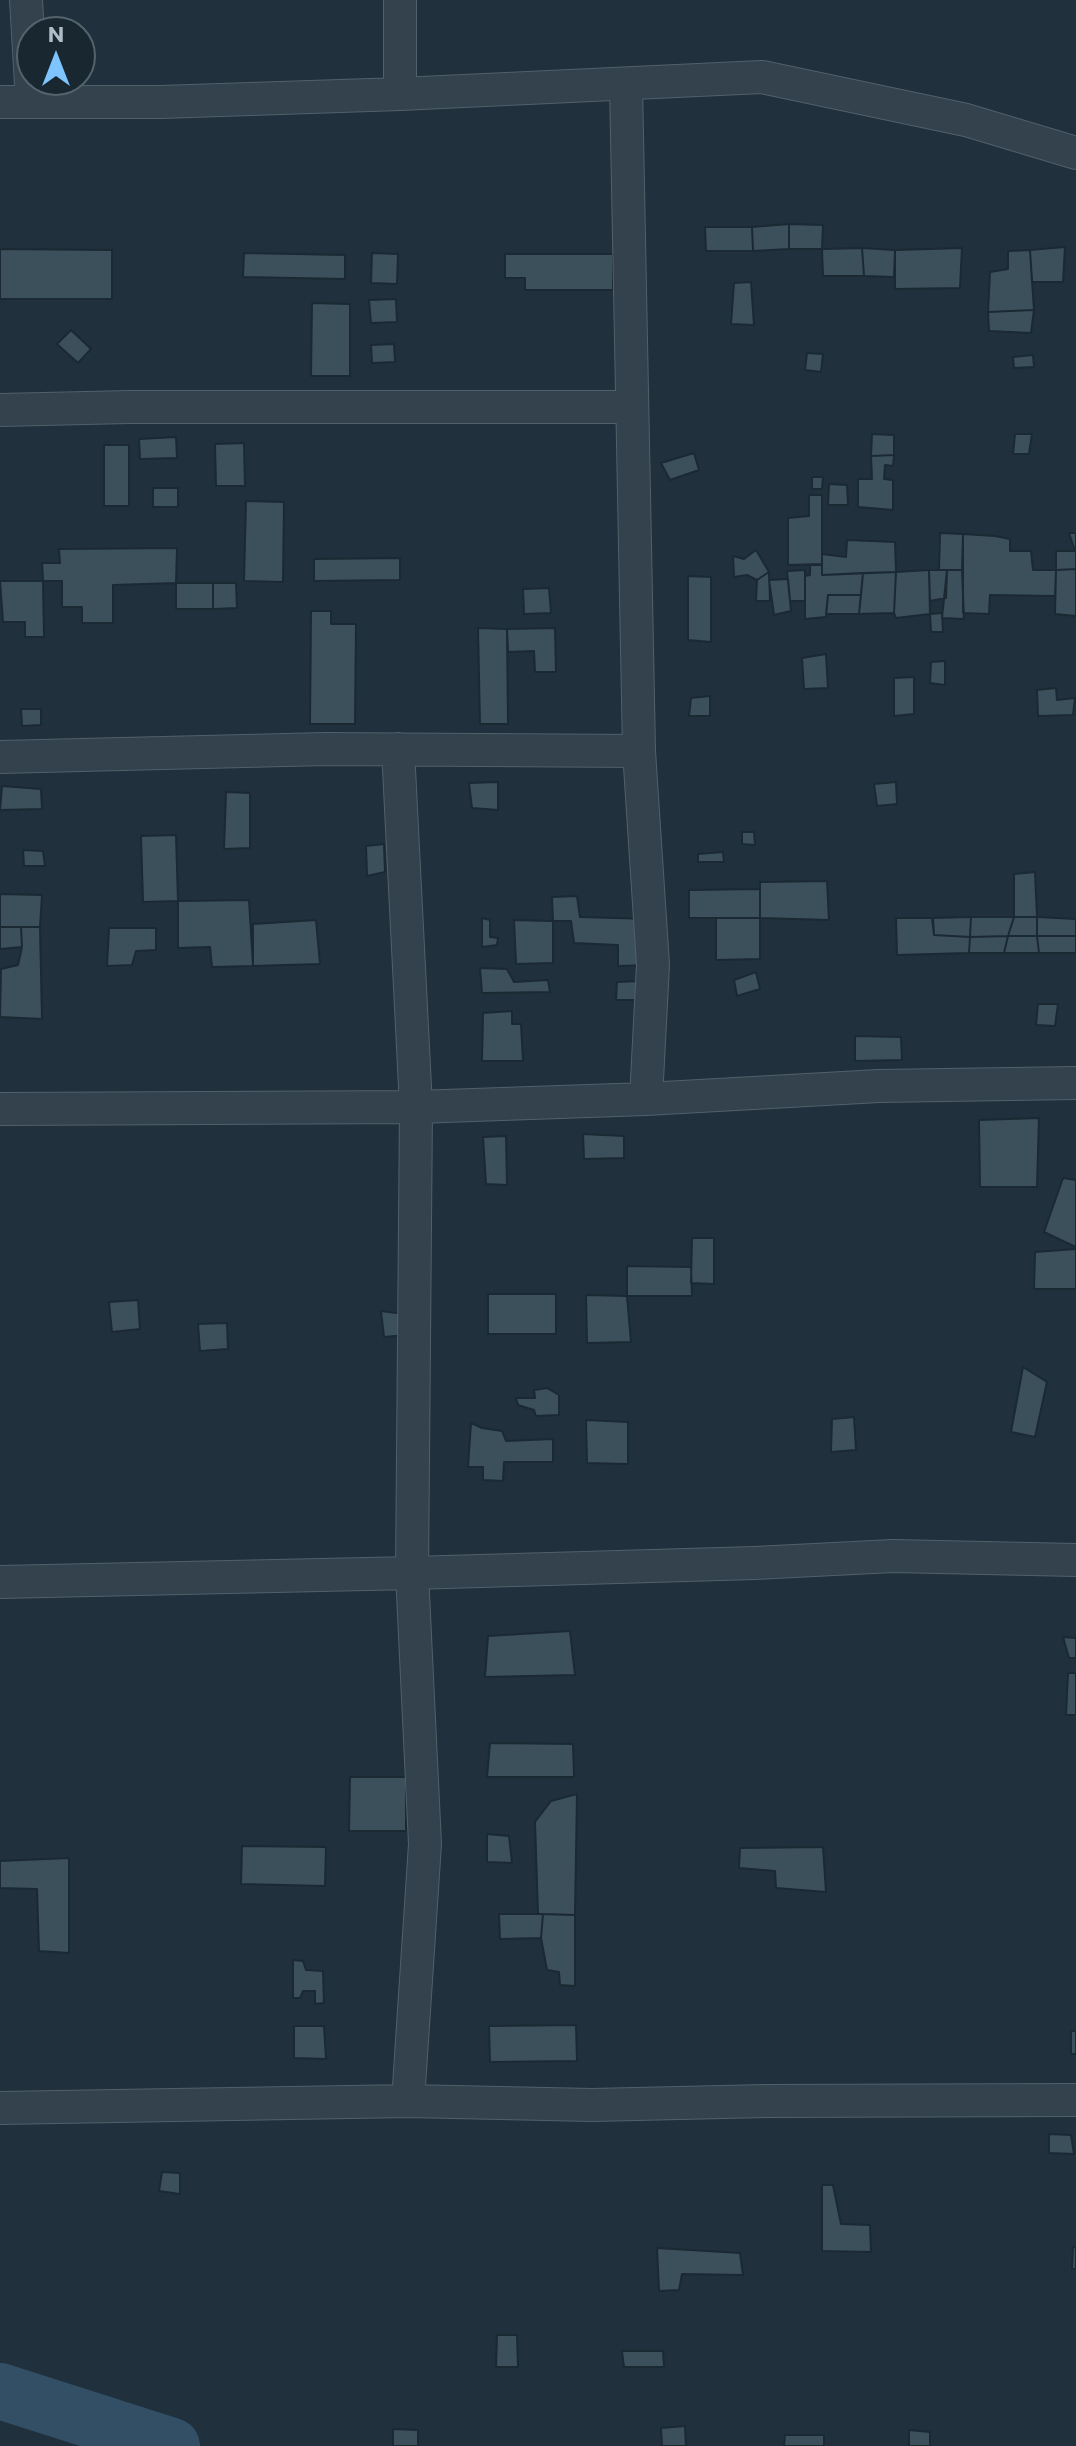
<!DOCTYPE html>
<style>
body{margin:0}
#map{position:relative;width:1076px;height:2446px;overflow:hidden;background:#20313d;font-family:Commissioner,sans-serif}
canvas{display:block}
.north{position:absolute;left:16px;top:16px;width:80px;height:80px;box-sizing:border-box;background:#192731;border:2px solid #55636d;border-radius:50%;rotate:0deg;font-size:22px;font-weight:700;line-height:32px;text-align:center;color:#afbdc8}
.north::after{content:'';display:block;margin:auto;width:28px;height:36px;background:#7ec4ff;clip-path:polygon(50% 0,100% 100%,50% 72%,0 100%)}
</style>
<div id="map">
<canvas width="1076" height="2446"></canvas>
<div class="north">N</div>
</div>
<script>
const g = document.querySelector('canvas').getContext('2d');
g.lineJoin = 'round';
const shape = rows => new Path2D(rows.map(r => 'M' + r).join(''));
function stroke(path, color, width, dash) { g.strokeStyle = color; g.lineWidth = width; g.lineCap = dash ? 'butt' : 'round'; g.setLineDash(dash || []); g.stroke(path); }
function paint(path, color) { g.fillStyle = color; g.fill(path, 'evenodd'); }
stroke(shape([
 [0,2391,172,2446]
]), '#324f66', 56);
const building = shape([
 [789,224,789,249,753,251,752,227,789,224],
 [789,224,823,225,822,249,789,249,789,224],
 [705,227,752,227,753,251,706,251,705,227],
 [1065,247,1063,282,1032,282,1030,250,1065,247],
 [862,248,864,276,823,276,822,249,862,248],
 [862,248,895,250,894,277,864,276,862,248],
 [962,248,960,288,895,289,895,250,962,248],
 [0,249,112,250,112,299,0,299,0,249],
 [1030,250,1034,310,988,312,990,272,1008,269,1008,251,1030,250],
 [244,253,345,255,345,279,243,277,244,253],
 [372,253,398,254,397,284,371,283,372,253],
 [505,254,613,254,613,290,525,290,525,278,505,278,505,254],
 [751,282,754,325,731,324,734,283,751,282],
 [396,299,397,322,371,323,369,300,396,299],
 [312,303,350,304,350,376,311,376,312,303],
 [1034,310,1031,333,989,331,988,312,1034,310],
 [71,330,91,349,78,363,57,344,71,330],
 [394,344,395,362,372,363,371,345,394,344],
 [807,353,823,354,821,372,805,370,807,353],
 [1033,355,1034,367,1014,368,1013,357,1033,355],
 [872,434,894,435,894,455,871,456,872,434],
 [1015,434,1032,434,1029,454,1013,454,1015,434],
 [176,437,177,458,140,459,139,439,176,437],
 [244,443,245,486,216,486,215,444,244,443],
 [104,445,129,445,129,506,104,506,104,445],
 [694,453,699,470,670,480,661,463,694,453],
 [894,455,893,466,885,465,884,479,893,480,893,510,858,507,858,479,872,479,871,456,894,455],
 [812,477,823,477,822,489,812,489,812,477],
 [829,484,847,485,848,505,828,505,829,484],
 [153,488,178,488,178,507,153,507,153,488],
 [809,495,822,495,822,564,788,565,788,518,809,516,809,495],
 [246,501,284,502,283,582,244,581,246,501],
 [940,533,963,534,962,570,939,570,940,533],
 [1069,533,1076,533,1076,569,1056,570,1056,551,1075,551,1069,533],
 [963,534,995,536,1010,539,1010,551,1031,551,1033,570,1056,570,1055,596,990,595,989,614,963,613,963,534],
 [847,540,895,542,896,572,822,575,822,554,846,557,847,540],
 [177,548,176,583,113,585,113,623,82,623,82,607,62,607,62,581,43,581,42,563,60,563,59,549,177,548],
 [756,550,769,572,757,580,747,575,734,577,733,556,744,559,756,550],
 [400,558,400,580,314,581,314,559,400,558],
 [810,565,822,565,822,575,863,573,861,595,828,595,826,617,805,619,805,576,810,575,810,565],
 [1076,569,1076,616,1055,614,1056,570,1076,569],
 [805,570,805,601,790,601,787,571,805,570],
 [929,570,930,614,896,618,894,613,896,572,929,570],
 [929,570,947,570,946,598,930,601,929,570],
 [947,570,962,570,964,619,942,618,947,570],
 [769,572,770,601,756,601,757,580,769,572],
 [896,572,894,613,859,614,863,573,896,572],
 [688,576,711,577,711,642,688,640,688,576],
 [788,579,791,611,774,615,769,580,788,579],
 [0,581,43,581,44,637,25,637,25,622,3,622,0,581],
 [176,583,213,583,213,609,176,609,176,583],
 [213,583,236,583,237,608,213,609,213,583],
 [549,588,551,613,524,614,523,589,549,588],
 [828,595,861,595,859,614,826,614,828,595],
 [311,611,331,611,331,624,356,624,355,724,310,724,311,611],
 [942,613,943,632,931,632,930,614,942,613],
 [478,628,507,629,508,724,480,724,478,628],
 [555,628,556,672,535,672,534,651,508,652,507,629,555,628],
 [826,654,828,688,804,689,802,658,826,654],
 [945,661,945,685,930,683,931,662,945,661],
 [914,677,914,714,894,716,894,678,914,677],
 [1056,688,1057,700,1075,698,1073,715,1038,716,1037,690,1056,688],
 [710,696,710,716,689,716,691,698,710,696],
 [21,709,41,709,41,725,22,726,21,709],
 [498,782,498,810,472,808,469,783,498,782],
 [896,782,897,804,877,806,874,784,896,782],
 [2,786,41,789,42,809,0,810,2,786],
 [226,792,250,793,250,848,224,849,226,792],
 [742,832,754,832,755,845,742,844,742,832],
 [176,835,178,901,143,902,141,836,176,835],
 [384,844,385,872,367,876,366,846,384,844],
 [23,850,43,851,45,866,24,866,23,850],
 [723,852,724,862,698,862,698,854,723,852],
 [1035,872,1037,917,1014,917,1014,874,1035,872],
 [827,881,829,920,760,918,760,882,827,881],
 [760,889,760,918,689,918,689,890,760,889],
 [0,894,42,895,40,927,0,927,0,894],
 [577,896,580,917,651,919,653,965,618,966,618,945,574,943,571,921,553,921,552,897,577,896],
 [249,900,253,966,212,967,210,947,178,948,178,901,249,900],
 [971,917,970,937,934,935,932,918,971,917],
 [971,917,1014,917,1008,936,970,937,971,917],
 [1014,917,1037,917,1037,936,1008,936,1014,917],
 [1037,917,1076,919,1076,936,1037,936,1037,917],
 [482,918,490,920,490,937,498,938,497,945,482,947,482,918],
 [716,918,760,918,760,959,716,960,716,918],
 [896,918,933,918,934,935,970,937,969,953,897,955,896,918],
 [316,920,320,964,253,966,253,924,316,920],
 [514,920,553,921,553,963,516,964,514,920],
 [0,927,21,927,22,947,0,949,0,927],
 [21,927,40,927,42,1019,0,1017,1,969,18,965,22,947,21,927],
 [109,928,156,928,156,950,136,951,132,965,107,966,109,928],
 [1008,936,1004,953,969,953,970,937,1008,936],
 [1008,936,1037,936,1039,953,1004,953,1008,936],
 [1037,936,1076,936,1076,953,1039,953,1037,936],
 [480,968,507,969,514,982,548,980,550,992,482,993,480,968],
 [756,972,760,989,737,996,734,980,756,972],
 [639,981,640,1000,616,1000,617,982,639,981],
 [1038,1004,1058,1004,1055,1026,1036,1025,1038,1004],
 [512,1011,512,1024,521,1024,523,1061,482,1061,483,1013,512,1011],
 [855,1036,901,1037,902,1060,855,1061,855,1036],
 [1039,1118,1037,1187,980,1187,979,1120,1039,1118],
 [583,1134,624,1136,624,1158,584,1159,583,1134],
 [506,1136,507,1185,486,1184,483,1137,506,1136],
 [1063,1178,1076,1180,1076,1247,1044,1232,1063,1178],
 [692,1238,714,1238,714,1284,691,1283,692,1238],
 [1076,1249,1076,1289,1034,1289,1035,1252,1076,1249],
 [627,1266,691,1267,692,1296,627,1296,627,1266],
 [488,1294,556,1294,556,1334,488,1334,488,1294],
 [586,1295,627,1296,631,1342,587,1343,586,1295],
 [138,1300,140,1329,112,1332,109,1302,138,1300],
 [381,1311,404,1314,406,1335,384,1337,381,1311],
 [227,1323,228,1349,200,1351,198,1324,227,1323],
 [1023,1367,1047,1382,1035,1437,1011,1432,1023,1367],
 [547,1388,559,1395,559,1415,536,1416,534,1410,518,1405,516,1398,535,1398,534,1390,547,1388],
 [854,1417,856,1450,831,1452,832,1419,854,1417],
 [586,1420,628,1422,628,1464,587,1463,586,1420],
 [471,1423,482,1428,502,1431,506,1441,553,1439,553,1462,504,1462,503,1481,483,1480,483,1467,468,1467,471,1423],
 [570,1631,575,1675,485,1677,488,1636,570,1631],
 [1063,1637,1076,1638,1076,1658,1069,1658,1063,1637],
 [1068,1673,1076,1673,1076,1715,1066,1715,1068,1673],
 [490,1743,573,1744,574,1777,487,1777,490,1743],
 [350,1777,406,1777,406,1831,349,1831,350,1777],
 [577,1794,575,1915,538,1914,535,1822,551,1801,577,1794],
 [487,1834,509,1836,512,1863,487,1862,487,1834],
 [242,1846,326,1847,325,1886,241,1884,242,1846],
 [823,1847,826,1892,776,1888,775,1871,739,1868,740,1848,823,1847],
 [69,1858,69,1953,39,1951,37,1889,0,1888,0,1861,69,1858],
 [499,1914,543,1914,541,1938,500,1939,499,1914],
 [543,1914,575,1915,575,1986,560,1985,559,1972,547,1970,541,1938,543,1914],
 [293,1960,303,1961,306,1970,323,1971,324,2003,315,2004,315,1991,303,1991,300,1998,293,1998,293,1960],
 [576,2025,577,2061,490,2062,489,2026,576,2025],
 [294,2026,324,2026,326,2059,294,2058,294,2026],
 [1071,2031,1076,2031,1076,2054,1071,2054,1071,2031],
 [1049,2134,1071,2135,1074,2154,1049,2153,1049,2134],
 [162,2172,180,2173,180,2194,159,2191,162,2172],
 [822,2185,833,2185,841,2224,870,2225,871,2252,822,2251,822,2185],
 [1073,2247,1076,2247,1076,2269,1072,2269,1073,2247],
 [657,2248,740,2253,743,2275,682,2274,679,2290,659,2291,657,2248],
 [497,2335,517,2335,518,2367,496,2367,497,2335],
 [622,2351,663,2351,664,2367,624,2367,622,2351],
 [685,2426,686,2446,662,2446,661,2428,685,2426],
 [393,2429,418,2430,418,2446,393,2446,393,2429],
 [909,2430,930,2432,930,2446,909,2446,909,2430],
 [785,2435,824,2435,824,2446,784,2446,785,2435]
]);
paint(building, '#3c505c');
stroke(building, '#1b2933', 2);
const minor = shape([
 [26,0,32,102],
 [400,0,400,94],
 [626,84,639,751,653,965,646,1099],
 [0,102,161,102,400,94,762,77,966,120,1076,153],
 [0,410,129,407,632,407],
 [398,749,416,1107,412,1573,425,1844,408,2101],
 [0,757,326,749,639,751],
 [0,1109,416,1107,646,1099,879,1086,1076,1083],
 [0,1582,412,1573,755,1563,893,1556,1076,1560],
 [0,2108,408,2101,592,2105,766,2101,1076,2100]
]);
stroke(minor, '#52606a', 34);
stroke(minor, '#34424d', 32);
</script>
